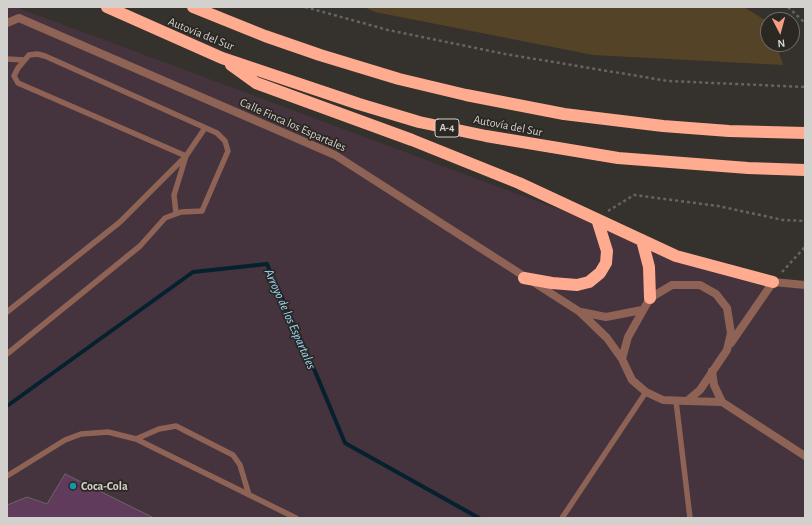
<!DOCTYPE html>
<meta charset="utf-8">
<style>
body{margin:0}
#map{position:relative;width:812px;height:525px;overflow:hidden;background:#35312c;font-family:"Alegreya Sans",sans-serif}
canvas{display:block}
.frame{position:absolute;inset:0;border:8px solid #d3d1ce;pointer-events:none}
.north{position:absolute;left:760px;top:12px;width:40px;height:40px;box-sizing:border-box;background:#2b2722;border:1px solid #6e6b67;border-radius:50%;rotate:174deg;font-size:11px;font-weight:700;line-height:16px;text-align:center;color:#d3d1ce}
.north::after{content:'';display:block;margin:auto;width:14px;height:18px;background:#f39f82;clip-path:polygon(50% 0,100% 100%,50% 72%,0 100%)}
</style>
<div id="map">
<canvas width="812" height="525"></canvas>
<div class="frame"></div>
<div class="north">N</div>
</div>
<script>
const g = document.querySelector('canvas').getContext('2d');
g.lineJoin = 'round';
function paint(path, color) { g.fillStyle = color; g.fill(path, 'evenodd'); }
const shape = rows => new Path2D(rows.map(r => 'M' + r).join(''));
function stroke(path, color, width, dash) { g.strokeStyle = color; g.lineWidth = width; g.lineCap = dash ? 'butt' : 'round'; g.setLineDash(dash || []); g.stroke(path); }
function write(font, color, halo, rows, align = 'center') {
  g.font = font + ' "Alegreya Sans",sans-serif'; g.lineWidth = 3.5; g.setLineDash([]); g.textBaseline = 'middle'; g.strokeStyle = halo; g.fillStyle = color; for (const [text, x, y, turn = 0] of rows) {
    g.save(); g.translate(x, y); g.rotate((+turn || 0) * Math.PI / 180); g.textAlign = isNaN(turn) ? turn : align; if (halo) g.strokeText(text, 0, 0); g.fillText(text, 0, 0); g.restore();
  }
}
paint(shape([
 [7,7,16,7,762,285,805,289,805,518,7,518]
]), '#45333d');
paint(shape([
 [364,7,744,7,768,22,768,44,776,44,783,65,593,55,375,12]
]), '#554327');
stroke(shape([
 [7,406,193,272,267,264,317,376,345,443,479,518]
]), '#05202f', 4);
const building = shape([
 [65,474,154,518,7,518,7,505,27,497,47,504,65,474]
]);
paint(building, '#613b5c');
stroke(building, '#6b656a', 1);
stroke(shape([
 [305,7,388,30,505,54,668,81,805,87],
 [788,7,805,23],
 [608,211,634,195,718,206,783,220,805,221],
 [782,272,805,247]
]), '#676460', 2.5, [3, 3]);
stroke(shape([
 [7,59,24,60],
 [176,213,174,195,186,156,205,128],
 [7,312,120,222,186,156,18,83,14,76,18,68,29,55,37,54,45,56,217,133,225,141,228,151,202,211,181,212,165,218,140,246,7,354],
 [676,401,690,518],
 [136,439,159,429,176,426,233,455,240,465,249,495],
 [7,476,65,440,81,434,108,432,136,439,296,518],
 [562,518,646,392]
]), '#8e6355', 5.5);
stroke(shape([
 [7,23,19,18,335,155,580,312,607,338,622,359],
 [672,285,700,285,716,294,727,308,731,333,727,350,700,390,687,401,663,400,646,392,632,380,622,359,628,337,650,298,672,285],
 [581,312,606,317,642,310],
 [731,343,773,282,805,285],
 [712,371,714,385,722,402],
 [687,401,722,402],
 [722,402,805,456]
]), '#8e6355', 8);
stroke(shape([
 [107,7,222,58,359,104,419,122,486,136,618,158,748,168,805,170],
 [193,7,265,36,320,55,399,79,466,95,564,114,663,126,729,131,805,133],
 [231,65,256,83,412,140,519,183,676,256,773,282],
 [642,240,649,267,650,298],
 [524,278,552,283,577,285,589,282,600,273,606,263,607,251,597,219]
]), '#ffab90', 12);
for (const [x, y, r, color] of [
 [73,486,4,"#0f9aa8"]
]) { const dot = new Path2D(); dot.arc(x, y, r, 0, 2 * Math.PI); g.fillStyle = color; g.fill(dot); stroke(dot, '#2b2722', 1.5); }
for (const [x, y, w] of [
 [447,128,24]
]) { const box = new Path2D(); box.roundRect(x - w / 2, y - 9, w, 18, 3); g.fillStyle = '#2b2722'; g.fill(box); stroke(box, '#d3d1ce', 1); }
write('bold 11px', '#d3d1ce', null, [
 ["A-4",447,128]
]);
write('12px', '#d3d1ce', '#2b2722', [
 ["Autovía del Sur",201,34,22],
 ["Calle Finca los Espartales",293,125,24],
 ["Autovía del Sur",508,126,11]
]);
write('bold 12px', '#d3d1ce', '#2b2722', [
 ["Coca-Cola",81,486]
], 'left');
write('italic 13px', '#9bd7fe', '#2b2722', [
 ["Arroyo de los Espartales",290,319,66]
]);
</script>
